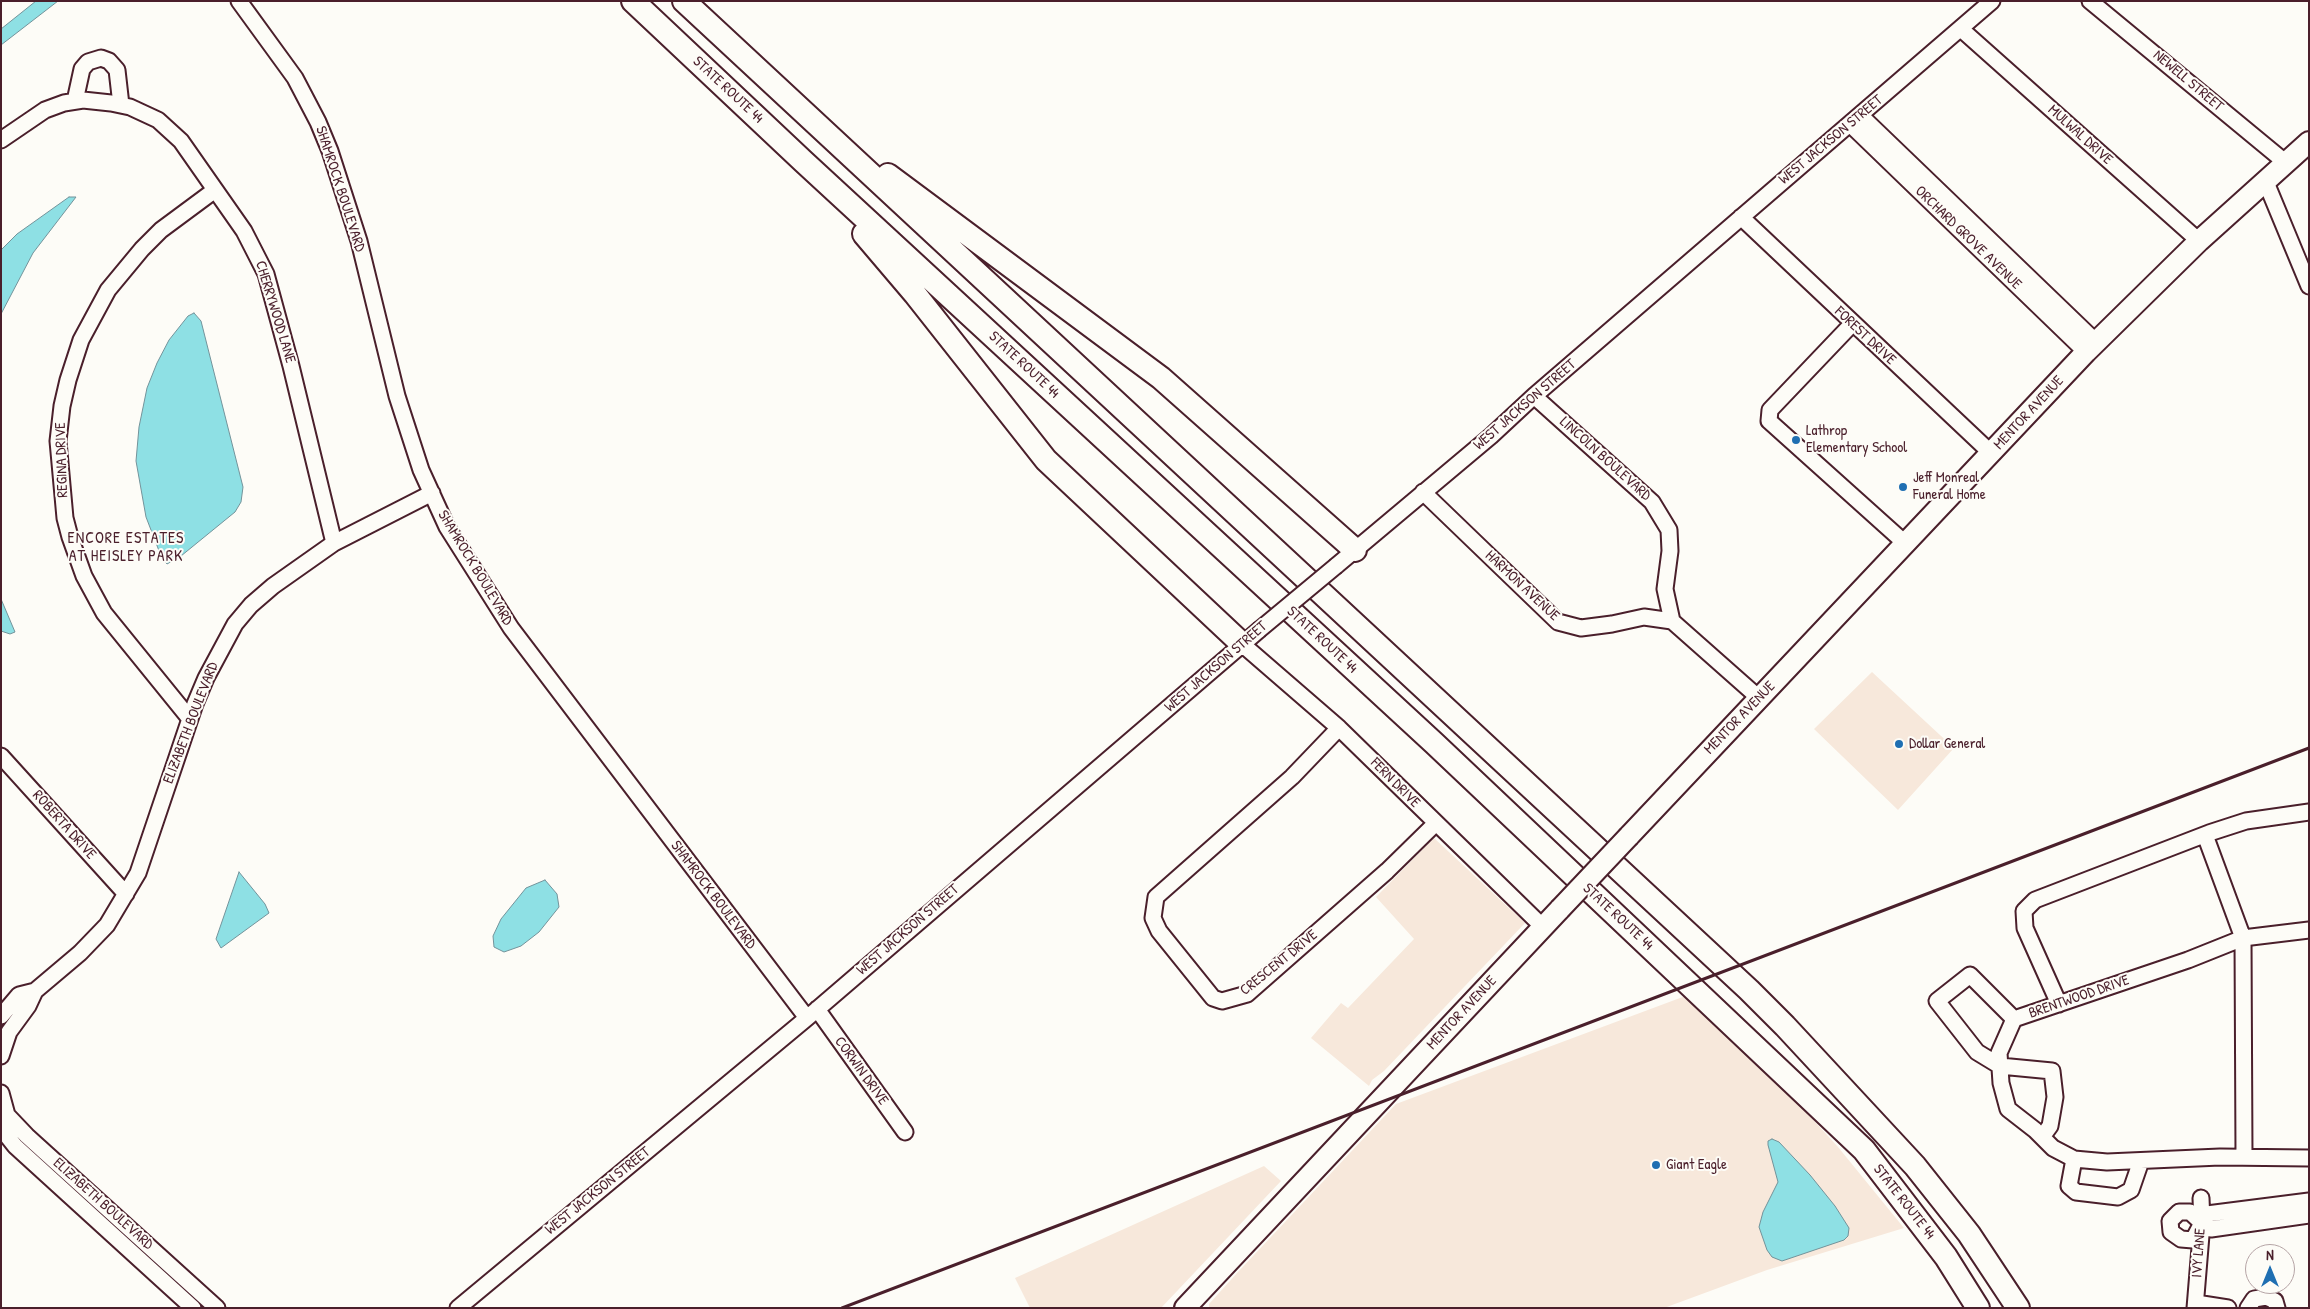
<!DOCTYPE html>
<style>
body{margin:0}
#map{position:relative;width:2310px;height:1309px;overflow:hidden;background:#fdfcf7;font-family:"Patrick Hand",sans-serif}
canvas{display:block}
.frame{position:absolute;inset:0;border:2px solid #4a1f2b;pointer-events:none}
.north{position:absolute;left:2245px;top:1244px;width:50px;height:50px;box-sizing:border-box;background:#fdfcf7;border:1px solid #b5a4a5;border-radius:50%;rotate:0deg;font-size:14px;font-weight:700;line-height:20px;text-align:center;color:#4a1f2b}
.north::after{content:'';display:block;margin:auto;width:18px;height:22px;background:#1f6fb2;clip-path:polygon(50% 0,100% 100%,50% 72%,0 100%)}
</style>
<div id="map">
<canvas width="2310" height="1309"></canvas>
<div class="frame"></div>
<div class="north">N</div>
</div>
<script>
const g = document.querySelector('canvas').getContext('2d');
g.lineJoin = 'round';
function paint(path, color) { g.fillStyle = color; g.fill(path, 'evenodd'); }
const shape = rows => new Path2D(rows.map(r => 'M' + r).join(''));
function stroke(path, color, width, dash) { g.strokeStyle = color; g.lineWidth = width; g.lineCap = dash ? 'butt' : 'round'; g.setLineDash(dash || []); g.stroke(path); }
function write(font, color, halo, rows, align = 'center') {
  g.font = font + ' "Patrick Hand",sans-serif'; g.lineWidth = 4; g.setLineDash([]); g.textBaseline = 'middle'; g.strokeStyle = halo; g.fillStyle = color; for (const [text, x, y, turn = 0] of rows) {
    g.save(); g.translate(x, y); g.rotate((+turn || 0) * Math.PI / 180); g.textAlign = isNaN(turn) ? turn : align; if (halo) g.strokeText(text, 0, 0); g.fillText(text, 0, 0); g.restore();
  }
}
paint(shape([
 [1872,672,1954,748,1898,810,1814,729],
 [1434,838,1525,923,1384,1071,1372,1080,1369,1086,1311,1038,1341,1003,1348,1008,1414,939,1376,897],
 [1688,995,1774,1077,1838,1147,1904,1228,1767,1270,1664,1308,1209,1308,1209,1304,1238,1272,1396,1104],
 [1264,1166,1281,1181,1161,1308,1030,1308,1015,1278]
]), '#f7e8db');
const water = shape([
 [36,1,58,1,1,45,1,29,36,1],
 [69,197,76,197,33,253,1,314,1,250,17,234,69,197],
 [194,313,201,321,243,487,241,502,235,512,181,556,167,564,161,556,146,517,136,461,139,427,147,388,157,363,169,340,188,316,194,313],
 [1,599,15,632,10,634,1,631,1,599],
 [239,872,265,904,269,913,221,948,216,939,239,872],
 [545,880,557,894,559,907,539,932,521,946,504,952,494,947,493,936,501,919,526,888,545,880],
 [1772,1139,1779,1142,1810,1175,1835,1206,1849,1228,1848,1236,1844,1240,1782,1261,1772,1257,1767,1250,1759,1227,1763,1212,1778,1182,1768,1145,1768,1141,1772,1139]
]);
paint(water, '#8ee0e4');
stroke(water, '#73939a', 1);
const minor = shape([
 [239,1,295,78,318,122,330,151,359,241,397,396,421,470,447,527,511,628,807,1018],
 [2090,1,2285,162],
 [1961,29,2199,241],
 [75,101,82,69,88,62,101,58,109,61,117,70,121,105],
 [1861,116,2096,342],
 [1850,124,2086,352],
 [1,140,45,110,64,103,83,100,111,103,130,107,158,120,181,141,244,231,266,274,291,366,334,543],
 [2265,180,2309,286],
 [1741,217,1991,453],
 [1852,324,1770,410,1769,421,1906,544],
 [1534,396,1652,502,1669,530,1670,551,1665,589,1672,621,1759,698],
 [1423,492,1558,622,1581,628,1612,624,1644,617,1672,621],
 [1336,566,1491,436,1534,396,1992,1],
 [1242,644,1339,728,1543,927],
 [190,719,104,613,84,576,70,537,65,518,58,441,62,406,68,380,81,340,108,290,142,249,161,230,215,190],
 [1339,728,1292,777,1156,897,1153,918,1159,931,1213,998,1222,1001,1247,994,1387,871,1436,823],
 [1,756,126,894],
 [2205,835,2243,938,2244,1156],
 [2309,930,2243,938,2188,960,2014,1019,1999,1053,2001,1083,2008,1109,2035,1130,2053,1148,2074,1159,2107,1162,2220,1157,2309,1158],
 [2059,1004,2025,928,2024,911,2035,900,2209,833,2246,821,2309,812],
 [817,1009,905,1132],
 [1,1016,19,995,35,991],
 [2014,1019,1970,975,1937,1001,1977,1052,2000,1066,2052,1071,2055,1097,2050,1126,2042,1137],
 [1,1056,9,1032,28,1006,35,991,80,953,107,925,138,873,195,704,206,678,235,624,251,605,273,586,334,543,432,493],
 [1,1093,7,1115,27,1136,217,1308],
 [1,1128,15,1146,193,1308],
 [2074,1159,2069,1186,2076,1192,2118,1197,2131,1190,2141,1161],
 [2309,1201,2207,1214,2202,1223,2193,1240,2181,1239,2171,1232,2170,1221,2179,1212,2190,1212,2202,1223,2211,1229,2309,1215],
 [2196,1303,2228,1308],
 [458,1308,807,1018,1259,630],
 [2195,1308,2202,1223,2201,1198],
 [2248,1308,2254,1299,2266,1297,2275,1301,2277,1308]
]);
const major = shape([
 [1629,836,2086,352,2199,241,2309,142],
 [1185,1308,1560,909]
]);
const highway = shape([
 [633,1,804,162,1434,743,1864,1150,1946,1257,1978,1308],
 [684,1,1749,990,1785,1026,1915,1166,1969,1234,2018,1308],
 [888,175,1161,378,1355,550],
 [864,234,915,294,1046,460,1242,644]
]);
stroke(minor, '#4a1f2b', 19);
stroke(major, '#4a1f2b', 24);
stroke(highway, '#4a1f2b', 26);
stroke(minor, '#fdfcf7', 15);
stroke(major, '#fdfcf7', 20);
stroke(highway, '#fdfcf7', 22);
stroke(shape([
 [842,1308,2309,748]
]), '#4a1f2b', 3);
const minorBridge = shape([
 [1259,630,1336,566]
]);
const majorBridge = shape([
 [1560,909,1629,836]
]);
stroke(minorBridge, '#4a1f2b', 19, []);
stroke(majorBridge, '#4a1f2b', 24, []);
stroke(minorBridge, '#fdfcf7', 15);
stroke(majorBridge, '#fdfcf7', 20);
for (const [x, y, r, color] of [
 [1796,440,5,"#1f6fb2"],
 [1903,487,5,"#1f6fb2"],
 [1899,744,5,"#1f6fb2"],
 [1656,1165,5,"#1f6fb2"]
]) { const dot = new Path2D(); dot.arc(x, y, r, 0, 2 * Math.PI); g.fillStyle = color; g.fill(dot); stroke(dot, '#fdfcf7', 2); }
write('15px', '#4a1f2b', '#fdfcf7', [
 ["NEWELL STREET",2188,81,40],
 ["STATE ROUTE 44",728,90,43],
 ["MULWAL DRIVE",2080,135,42],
 ["WEST JACKSON STREET",1831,140,-40],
 ["SHAMROCK BOULEVARD",340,189,72],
 ["ORCHARD GROVE AVENUE",1968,238,44],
 ["CHERRYWOOD LANE",275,312,73],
 ["FOREST DRIVE",1865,336,43],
 ["STATE ROUTE 44",1024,365,43],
 ["WEST JACKSON STREET",1525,405,-41],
 ["MENTOR AVENUE",2029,413,-47],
 ["LINCOLN BOULEVARD",1605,459,42],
 ["REGINA DRIVE",62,460,-92],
 ["SHAMROCK BOULEVARD",475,568,59],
 ["HARMON AVENUE",1522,586,43],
 ["STATE ROUTE 44",1322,640,43],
 ["WEST JACKSON STREET",1216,667,-41],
 ["MENTOR AVENUE",1740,718,-46],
 ["ELIZABETH BOULEVARD",191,723,-69],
 ["FERN DRIVE",1395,783,45],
 ["ROBERTA DRIVE",64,825,48],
 ["SHAMROCK BOULEVARD",713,895,53],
 ["STATE ROUTE 44",1618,917,43],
 ["WEST JACKSON STREET",908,930,-41],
 ["CRESCENT DRIVE",1279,963,-39],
 ["BRENTWOOD DRIVE",2079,997,-19],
 ["MENTOR AVENUE",1462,1013,-47],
 ["CORWIN DRIVE",861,1071,54],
 ["WEST JACKSON STREET",598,1191,-39],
 ["STATE ROUTE 44",1904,1202,52],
 ["ELIZABETH BOULEVARD",103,1204,42],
 ["IVY LANE",2199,1253,-86]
]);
write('15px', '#4a1f2b', '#fdfcf7', [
 ["Lathrop",1806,431],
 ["Elementary School",1806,448],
 ["Jeff Monreal",1913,478],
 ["Funeral Home",1913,495],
 ["Dollar General",1909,744],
 ["Giant Eagle",1666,1165]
], 'left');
g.letterSpacing = '1px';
write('16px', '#4a1f2b', '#fdfcf7', [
 ["ENCORE ESTATES",126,539],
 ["AT HEISLEY PARK",126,557]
]);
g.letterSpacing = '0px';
</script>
